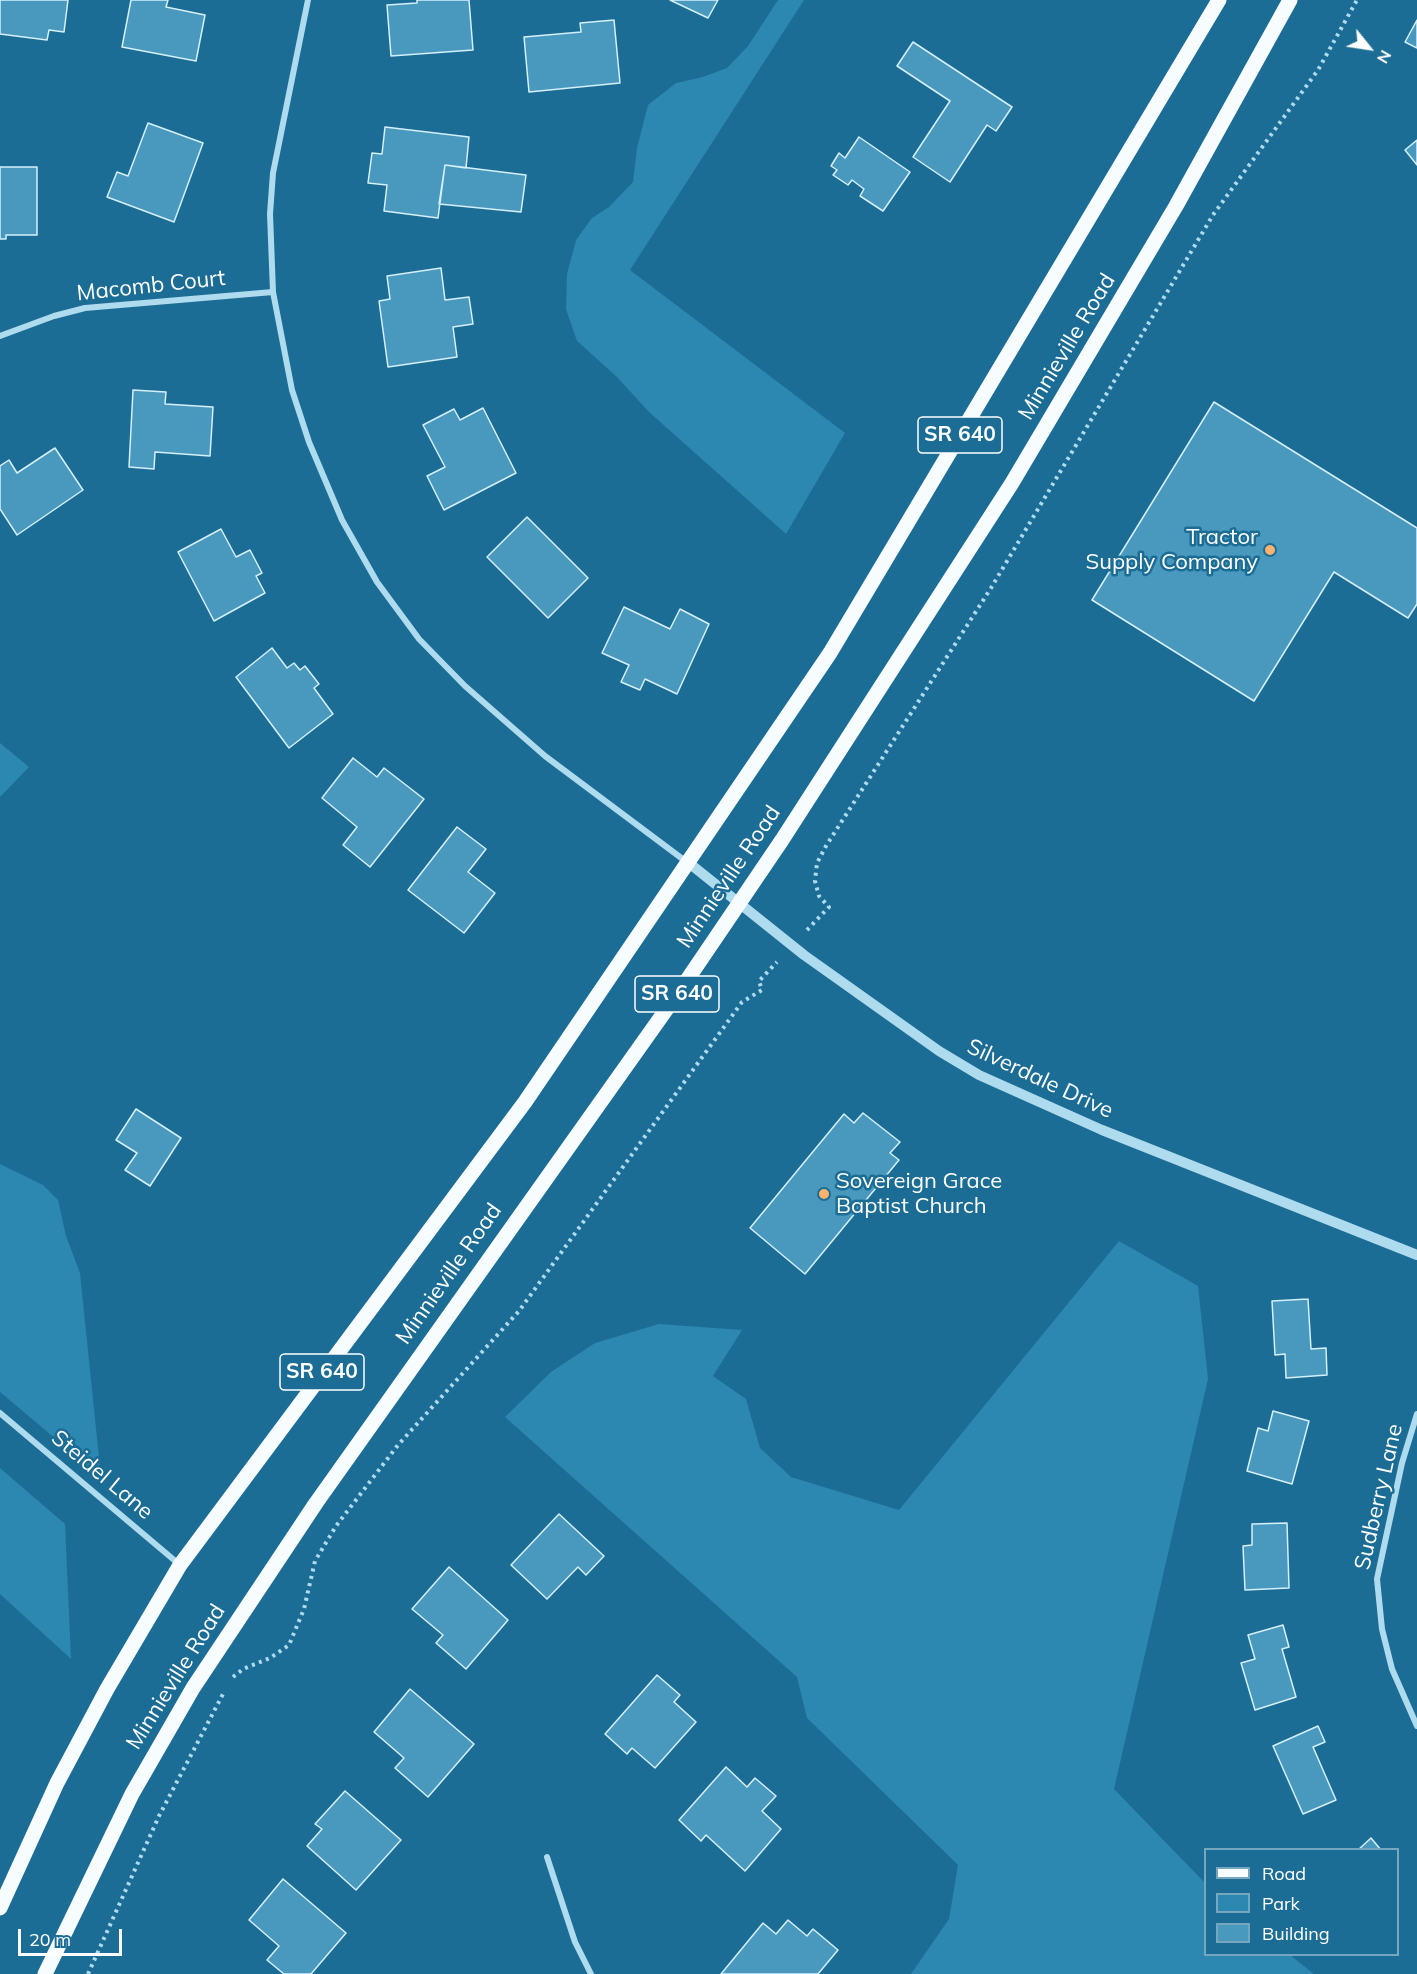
<!DOCTYPE html>
<style>
body{margin:0}
#map{position:relative;width:1417px;height:1974px;overflow:hidden;background:#1c6d95;font-family:Mulish,sans-serif}
canvas{display:block}
.legend{position:absolute;left:1204px;top:1848px;width:195px;height:108px;box-sizing:border-box;background:#1c6d95;border:2px solid #77a7bf;margin:0;padding:8px 10px;list-style:none;font-size:18px;color:#fff}
.legend li{display:flex;align-items:center;gap:12px;height:30px}
.legend b{width:30px;border:2px solid #77a7bf}
.north{position:absolute;left:1339px;top:18px;width:60px;height:60px;-webkit-text-stroke:4px #1c6d95;paint-order:stroke;rotate:120deg;font-size:16px;font-weight:700;line-height:24px;text-align:center;color:#fff}
.north::after{content:'';display:block;margin:auto;width:21px;height:27px;background:#fff;clip-path:polygon(50% 0,100% 100%,50% 72%,0 100%)}
.scale{position:absolute;left:18px;top:1929px;width:104px;height:27px;box-sizing:border-box;border:3px solid #fff;border-top:0;padding-left:8px;font-size:18px;line-height:21px;white-space:nowrap;color:#fff;-webkit-text-stroke:4px #1c6d95;paint-order:stroke}
</style>
<div id="map">
<canvas width="1417" height="1974"></canvas>
<ul class="legend">
<li><b style="height:8px;background:#f7fcff"></b>Road</li>
<li><b style="height:16px;background:#2c87b1"></b>Park</li>
<li><b style="height:16px;background:#4999be"></b>Building</li>
</ul>
<div class="north">N</div>
<div class="scale">20 m</div>
</div>
<script>
const g = document.querySelector('canvas').getContext('2d');
g.lineJoin = 'round';
function paint(path, color) { g.fillStyle = color; g.fill(path, 'evenodd'); }
const shape = rows => new Path2D(rows.map(r => 'M' + r).join(''));
function stroke(path, color, width, dash) { g.strokeStyle = color; g.lineWidth = width; g.lineCap = dash ? 'butt' : 'round'; g.setLineDash(dash || []); g.stroke(path); }
function write(font, color, halo, rows, align = 'center') {
  g.font = font + ' Mulish,sans-serif'; g.lineWidth = 5; g.setLineDash([]); g.textBaseline = 'middle'; g.strokeStyle = halo; g.fillStyle = color; for (const [text, x, y, turn = 0] of rows) {
    g.save(); g.translate(x, y); g.rotate((+turn || 0) * Math.PI / 180); g.textAlign = isNaN(turn) ? turn : align; if (halo) g.strokeText(text, 0, 0); g.fillText(text, 0, 0); g.restore();
  }
}
paint(shape([
 [778,0,804,0,630,270,845,433,786,534,649,412,617,377,577,341,566,309,567,274,576,240,592,218,609,207,633,182,637,148,648,105,676,83,703,77,727,68,748,46],
 [0,743,29,767,0,797],
 [0,1164,43,1185,58,1200,66,1236,80,1273,101,1477,0,1392],
 [1119,1241,1198,1286,1208,1379,1114,1789,1205,1883,1206,1954,1290,1955,1314,1974,911,1974,949,1919,958,1865,807,1718,797,1677,505,1417,551,1372,595,1343,659,1324,742,1330,713,1376,746,1399,760,1448,791,1477,899,1510],
 [0,1468,65,1524,71,1659,0,1594]
]), '#2c87b1');
const building = shape([
 [0,0,68,0,64,32,49,30,47,40,0,34,0,0],
 [131,0,168,0,166,7,205,15,196,61,122,47,131,0],
 [417,0,469,0,473,50,391,56,387,5,417,3,417,0],
 [670,0,718,0,708,18,670,0],
 [614,20,620,83,529,92,524,37,581,32,580,23,614,20],
 [1417,20,1417,48,1405,42,1417,20],
 [913,42,1012,107,996,131,987,125,950,182,913,157,950,101,897,66,913,42],
 [148,123,203,143,174,222,107,197,117,172,128,176,148,123],
 [385,127,469,137,466,168,445,165,438,218,384,211,387,185,368,183,372,153,382,154,385,127],
 [859,137,910,172,883,211,860,196,864,189,852,180,848,185,833,175,837,170,831,166,839,153,845,158,859,137],
 [1417,140,1417,165,1405,150,1417,140],
 [445,165,526,175,521,212,439,204,445,165],
 [0,167,37,167,37,235,6,235,6,239,0,239,0,167],
 [441,268,445,300,469,297,473,324,453,327,457,357,388,367,379,301,390,299,387,276,441,268],
 [133,390,166,392,165,404,213,407,210,456,155,452,154,469,129,467,133,390],
 [1214,402,1417,528,1417,604,1408,618,1334,572,1254,701,1092,600,1214,402],
 [483,408,516,473,444,510,427,476,445,467,423,425,454,409,460,420,483,408],
 [55,448,83,490,17,535,0,509,0,466,9,460,17,473,55,448],
 [527,517,588,578,548,618,487,557,527,517],
 [221,529,236,557,250,550,262,573,256,576,265,593,214,621,178,552,221,529],
 [624,607,670,629,680,609,709,624,677,694,645,679,640,690,621,682,629,665,602,653,624,607],
 [272,648,287,668,294,663,300,670,305,666,319,684,314,688,333,714,289,748,236,677,272,648],
 [353,758,377,777,384,768,424,799,370,867,343,845,357,827,322,798,353,758],
 [457,827,486,849,468,872,495,893,464,933,408,890,457,827],
 [136,1109,181,1138,150,1186,125,1170,137,1153,116,1140,136,1109],
 [863,1113,900,1142,890,1153,899,1160,805,1274,750,1228,844,1114,854,1123,863,1113],
 [1308,1299,1311,1349,1326,1348,1327,1375,1286,1378,1285,1354,1275,1355,1272,1301,1308,1299],
 [1273,1411,1309,1421,1292,1484,1247,1471,1258,1428,1268,1431,1273,1411],
 [559,1514,604,1556,586,1575,578,1567,547,1599,511,1565,559,1514],
 [1287,1523,1289,1588,1245,1590,1243,1546,1252,1545,1252,1524,1287,1523],
 [449,1567,508,1620,466,1669,436,1643,443,1635,412,1609,449,1567],
 [1283,1625,1289,1647,1282,1649,1296,1697,1255,1710,1241,1663,1255,1659,1248,1635,1283,1625],
 [657,1675,680,1695,674,1702,696,1722,655,1768,632,1748,627,1754,605,1734,657,1675],
 [410,1689,474,1744,428,1797,395,1768,404,1758,374,1732,410,1689],
 [1318,1726,1325,1742,1313,1747,1336,1800,1303,1814,1273,1746,1318,1726],
 [726,1767,747,1787,755,1778,776,1796,762,1811,781,1829,745,1871,706,1835,701,1841,679,1820,726,1767],
 [345,1791,401,1840,356,1890,307,1846,322,1829,315,1824,345,1791],
 [1371,1838,1381,1850,1358,1850,1371,1838],
 [283,1879,346,1933,311,1974,284,1974,267,1960,279,1946,249,1920,283,1879],
 [788,1920,807,1936,813,1929,838,1950,818,1974,721,1974,763,1923,776,1934,788,1920]
]);
paint(building, '#4999be');
stroke(building, '#d5effb', 1.5);
stroke(shape([
 [807,930,829,907,819,896,815,881,817,863,826,846,991,588,1213,215,1318,70,1357,0],
 [233,1677,243,1669,270,1658,289,1645,304,1609,315,1561,336,1526,398,1445,519,1311,742,1002,762,990,759,981,777,962],
 [88,1974,159,1816,223,1694]
]), '#afdbef', 4, [3, 4.5]);
stroke(shape([
 [308,0,273,173,270,214,273,292,292,390,309,442,342,520,377,582,419,639,465,686,545,756,688,863],
 [0,336,54,316,85,308,273,292],
 [0,1413,180,1565],
 [1417,1414,1402,1463,1377,1579,1382,1629,1392,1669,1417,1726],
 [547,1857,575,1942,591,1974]
]), '#afdbef', 6);
stroke(shape([
 [689,863,804,955,939,1051,979,1075,1102,1130,1417,1255]
]), '#afdbef', 10);
stroke(shape([
 [0,1908,57,1783,107,1689,180,1565,525,1102,830,653,1219,0],
 [45,1974,132,1794,193,1688,316,1503,683,986,782,840,1012,483,1176,206,1290,0]
]), '#f7fcff', 15);
for (const [x, y, r, color] of [
 [1270,550,6,"#ffb26d"],
 [824,1194,6,"#ffb26d"]
]) { const dot = new Path2D(); dot.arc(x, y, r, 0, 2 * Math.PI); g.fillStyle = color; g.fill(dot); stroke(dot, '#1c6d95', 2); }
for (const [x, y, w] of [
 [960,435,84],
 [677,994,84],
 [322,1372,84]
]) { const box = new Path2D(); box.roundRect(x - w / 2, y - 18, w, 36, 4.5); g.fillStyle = '#1c6d95'; g.fill(box); stroke(box, '#fff', 1.5); }
write('bold 21px', '#fff', null, [
 ["SR 640",960,435],
 ["SR 640",677,994],
 ["SR 640",322,1372]
]);
write('22px', '#fff', '#1c6d95', [
 ["Macomb Court",151,286,-6],
 ["Minnieville Road",1067,347,-59],
 ["Minnieville Road",729,877,-56],
 ["Silverdale Drive",1040,1079,25],
 ["Minnieville Road",449,1274,-55],
 ["Steidel Lane",102,1475,40],
 ["Sudberry Lane",1379,1497,-77],
 ["Minnieville Road",176,1677,-58]
]);
write('22px', '#fff', '#1c6d95', [
 ["Tractor",1258,537],
 ["Supply Company",1258,562],
 ["Sovereign Grace",836,1181,"left"],
 ["Baptist Church",836,1206,"left"]
], 'right');
</script>
